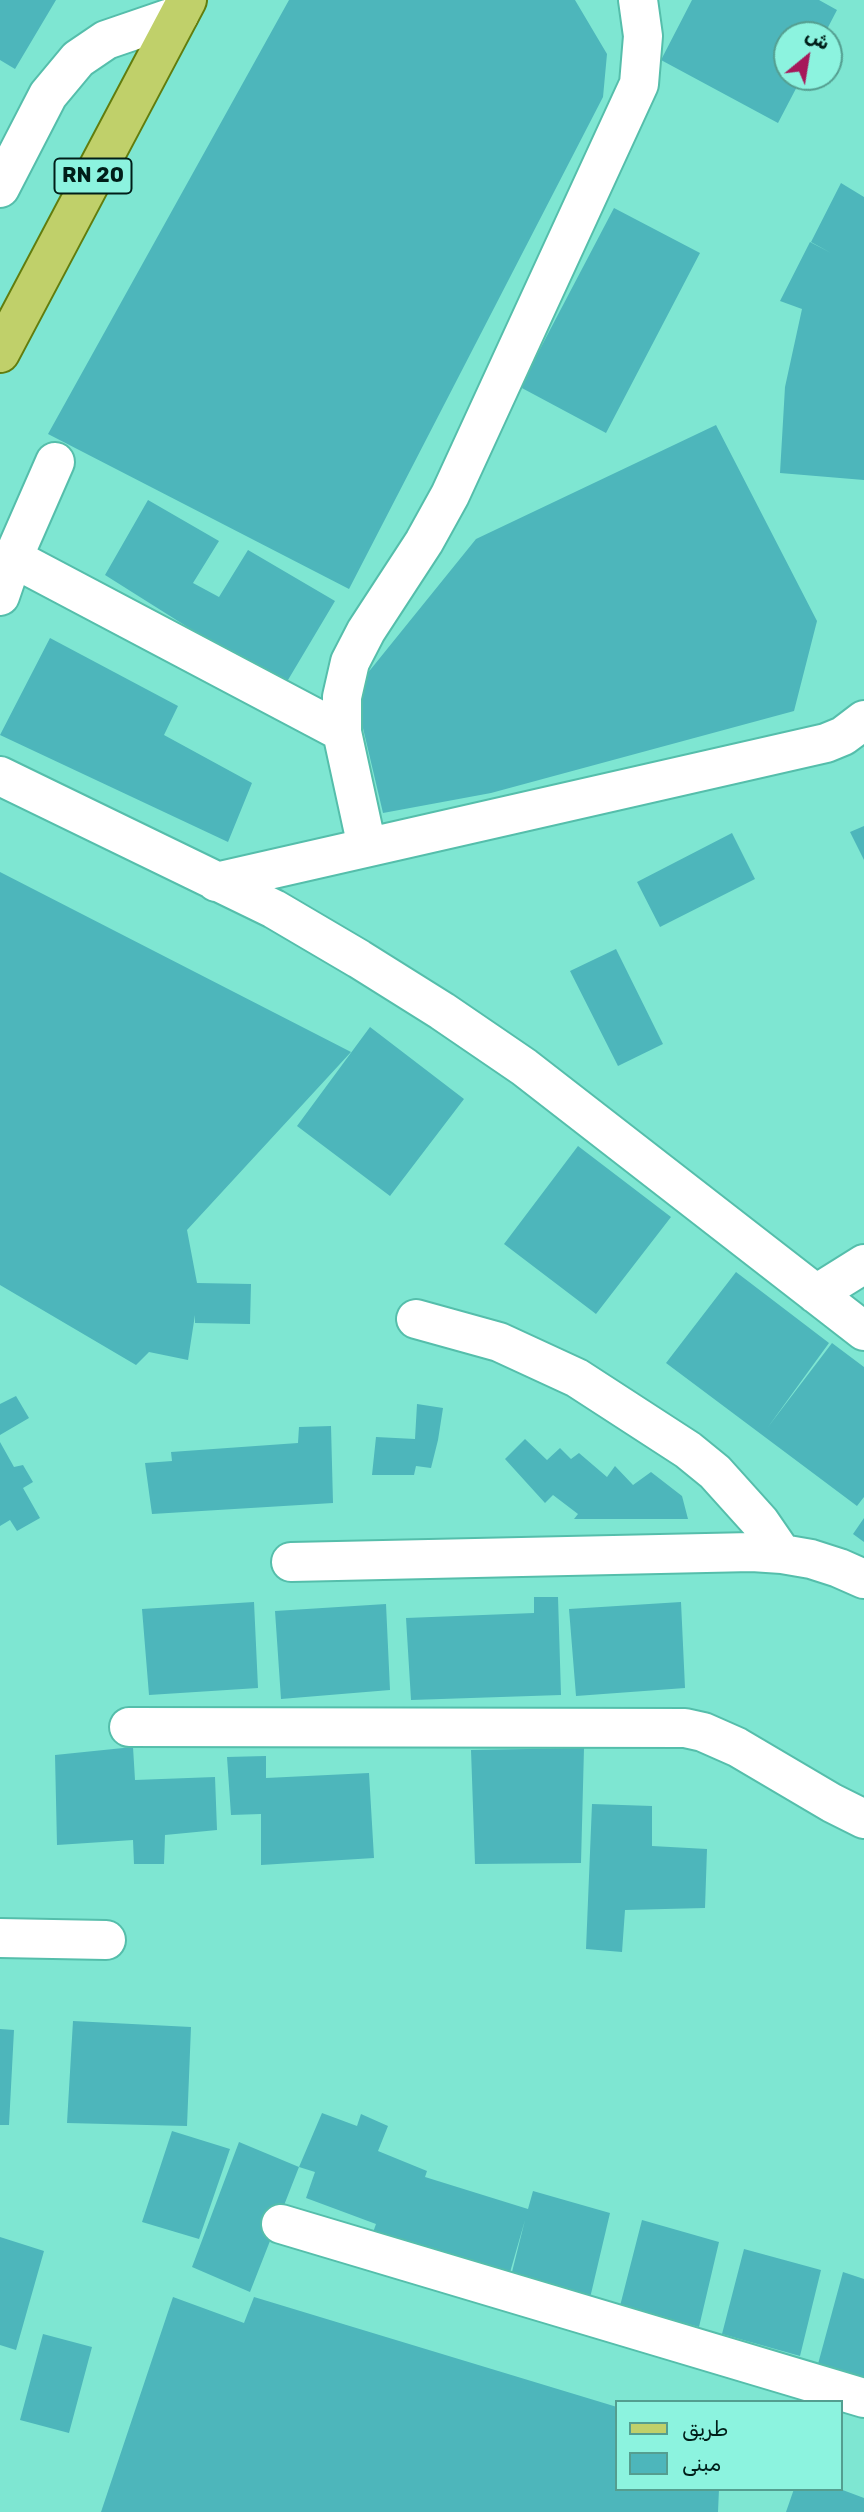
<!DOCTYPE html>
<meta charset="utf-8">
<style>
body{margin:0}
#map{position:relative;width:864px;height:2512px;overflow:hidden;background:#7ee6d2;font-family:Rubik,Cairo,sans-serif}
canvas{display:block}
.legend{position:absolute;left:615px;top:2400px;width:228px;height:91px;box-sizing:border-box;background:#8cf3df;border:2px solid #549e90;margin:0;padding:9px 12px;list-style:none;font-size:21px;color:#001e19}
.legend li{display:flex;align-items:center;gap:14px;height:35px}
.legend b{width:35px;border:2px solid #549e90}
.north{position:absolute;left:773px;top:21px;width:70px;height:70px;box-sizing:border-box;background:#8cf3df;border:2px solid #549e90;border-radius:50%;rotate:30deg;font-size:19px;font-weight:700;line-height:28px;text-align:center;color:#001e19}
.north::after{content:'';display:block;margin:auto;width:24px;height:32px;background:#a6185a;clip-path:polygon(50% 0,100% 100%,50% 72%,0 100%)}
</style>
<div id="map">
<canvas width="864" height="2512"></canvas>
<ul class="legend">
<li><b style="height:9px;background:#c0d06a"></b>طريق</li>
<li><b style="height:19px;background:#4db6bb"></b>مبنى</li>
</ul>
<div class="north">ش</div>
</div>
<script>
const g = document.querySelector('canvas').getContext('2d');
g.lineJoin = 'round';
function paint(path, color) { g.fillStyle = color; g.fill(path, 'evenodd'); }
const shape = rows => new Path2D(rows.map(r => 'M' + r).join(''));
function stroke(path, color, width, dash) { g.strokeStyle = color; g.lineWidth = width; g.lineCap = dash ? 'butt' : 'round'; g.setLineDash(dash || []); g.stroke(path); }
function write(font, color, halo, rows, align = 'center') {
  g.font = font + ' Rubik,sans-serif'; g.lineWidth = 6; g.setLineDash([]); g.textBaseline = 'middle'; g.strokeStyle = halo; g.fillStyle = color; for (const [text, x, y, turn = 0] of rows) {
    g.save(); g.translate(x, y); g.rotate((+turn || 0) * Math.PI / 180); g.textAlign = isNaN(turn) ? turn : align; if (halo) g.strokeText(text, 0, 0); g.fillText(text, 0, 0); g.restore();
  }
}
paint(shape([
 [0,0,56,0,15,69,0,60],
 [289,0,575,0,607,54,603,97,349,589,48,434],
 [692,0,819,0,837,10,824,35,787,35,787,77,802,77,778,123,661,60],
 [841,183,864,197,864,480,780,473,785,387,802,309,780,301,810,242,831,253,811,242],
 [614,208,700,253,606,433,520,387],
 [716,425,817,621,794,711,491,793,383,813,354,690,476,539],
 [148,500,219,541,193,583,219,597,248,550,335,601,285,685,197,633,105,575],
 [50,638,178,706,164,735,252,783,228,842,0,735],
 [864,826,864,860,850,832],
 [732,833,755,879,660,927,637,882],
 [0,872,351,1052,187,1230,197,1283,251,1284,250,1324,195,1323,195,1315,188,1360,149,1352,136,1365,0,1285],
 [616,949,663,1044,618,1066,570,971],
 [370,1027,464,1099,390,1196,297,1126],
 [578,1146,671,1217,596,1314,504,1244],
 [736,1272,829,1343,768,1427,832,1343,864,1367,864,1497,857,1506,666,1363],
 [16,1396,29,1418,0,1435,0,1404],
 [417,1404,443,1408,438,1440,431,1468,416,1466,414,1475,372,1475,376,1437,415,1439],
 [331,1426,333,1503,152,1514,145,1463,172,1461,171,1452,298,1443,299,1427],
 [525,1439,547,1460,560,1448,571,1459,579,1453,607,1477,615,1466,633,1485,651,1472,682,1496,688,1519,574,1519,578,1514,553,1495,545,1503,505,1459],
 [0,1442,14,1467,23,1465,33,1482,23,1488,40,1518,17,1531,10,1520,0,1526],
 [864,1518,864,1542,853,1534],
 [534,1597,558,1597,561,1695,411,1700,406,1618,534,1613],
 [254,1602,258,1688,149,1695,142,1609],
 [681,1602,685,1688,576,1696,569,1609],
 [386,1604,390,1690,281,1699,275,1611],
 [133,1747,135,1780,215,1777,217,1830,165,1835,164,1864,134,1864,133,1840,57,1845,55,1755],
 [584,1748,581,1863,475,1864,471,1750],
 [266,1756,266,1778,369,1773,374,1858,261,1865,261,1814,231,1815,227,1757],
 [592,1804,652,1806,652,1846,707,1849,705,1908,625,1910,622,1952,586,1949],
 [73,2021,191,2027,187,2126,67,2123],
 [0,2029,14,2030,9,2125,0,2125],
 [322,2113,357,2126,361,2114,388,2126,378,2151,427,2171,425,2177,528,2209,533,2191,610,2213,590,2298,511,2276,525,2220,509,2276,370,2241,376,2224,306,2198,315,2172,299,2167],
 [172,2131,230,2149,199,2239,142,2222],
 [239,2142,299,2167,250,2292,192,2267],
 [642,2220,719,2242,699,2327,620,2306],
 [0,2237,44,2251,16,2350,0,2345],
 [744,2249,821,2270,800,2356,722,2334],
 [843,2272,864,2279,864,2378,818,2364],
 [173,2297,244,2323,254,2297,617,2407,617,2489,719,2489,718,2512,101,2512],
 [43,2334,92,2347,69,2433,20,2420],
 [794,2489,840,2489,864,2498,864,2512,786,2512]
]), '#4db6bb');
const minor = shape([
 [0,188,48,95,78,59,106,40,179,15],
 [13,558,342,732],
 [0,596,13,558,55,462],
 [0,776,274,909,359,959,442,1011,524,1067,864,1331],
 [367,847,342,732,342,697,350,662,366,631,424,542,450,495,639,84,643,36,638,0],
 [216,882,826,743,843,736,864,720],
 [816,1294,864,1264],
 [416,1319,499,1342,577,1378,688,1450,715,1472,760,1522,782,1554],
 [291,1562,752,1552,782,1554,811,1559,839,1568,864,1579],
 [129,1727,685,1728,703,1732,737,1747,832,1803,864,1819],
 [0,1938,106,1940],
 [281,2224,864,2398]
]);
const primary = shape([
 [0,353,187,0]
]);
stroke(minor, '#55beab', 42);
stroke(primary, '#627d0d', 42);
stroke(minor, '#fff', 38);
stroke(primary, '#c0d06a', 38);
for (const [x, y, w] of [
 [93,176,77]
]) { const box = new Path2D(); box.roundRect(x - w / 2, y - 17.5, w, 35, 5); g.fillStyle = '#8cf3df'; g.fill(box); stroke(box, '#001e19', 2); }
write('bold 21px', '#001e19', null, [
 ["RN 20",93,176]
]);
</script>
